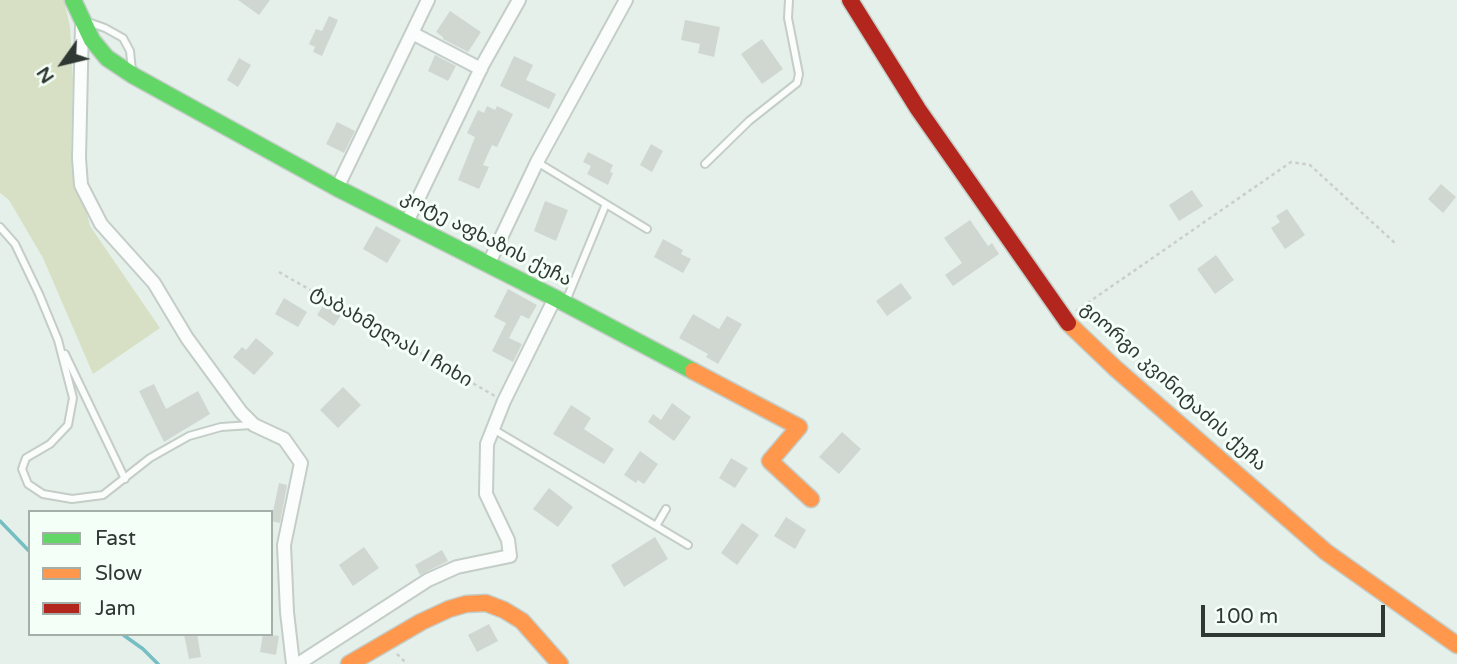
<!DOCTYPE html>
<meta charset="utf-8">
<style>
body{margin:0}
#map{position:relative;width:1457px;height:664px;overflow:hidden;background:#e4f0e9;font-family:"Varela Round",sans-serif}
canvas{display:block}
.legend{position:absolute;left:28px;top:510px;width:245px;height:126px;box-sizing:border-box;background:#f3fff7;border:2px solid #a5afa9;margin:0;padding:9px 12px;list-style:none;font-size:21px;color:#303833}
.legend li{display:flex;align-items:center;gap:14px;height:35px}
.legend b{width:35px;border:2px solid #a5afa9}
.north{position:absolute;left:28px;top:28px;width:70px;height:70px;-webkit-text-stroke:5px #f3fff7;paint-order:stroke;rotate:236deg;font-size:19px;font-weight:700;line-height:28px;text-align:center;color:#303833}
.north::after{content:'';display:block;margin:auto;width:24px;height:32px;background:#303833;clip-path:polygon(50% 0,100% 100%,50% 72%,0 100%)}
.scale{position:absolute;left:1201px;top:605px;width:184px;height:32px;box-sizing:border-box;border:4px solid #303833;border-top:0;padding-left:9px;font-size:21px;line-height:24px;white-space:nowrap;color:#303833;-webkit-text-stroke:5px #f3fff7;paint-order:stroke}
</style>
<div id="map">
<canvas width="1457" height="664"></canvas>
<ul class="legend">
<li><b style="height:9px;background:#63d668"></b>Fast</li>
<li><b style="height:9px;background:#ff974d"></b>Slow</li>
<li><b style="height:9px;background:#b3261e"></b>Jam</li>
</ul>
<div class="north">N</div>
<div class="scale">100 m</div>
</div>
<script>
const g = document.querySelector('canvas').getContext('2d');
g.lineJoin = 'round';
function paint(path, color) { g.fillStyle = color; g.fill(path, 'evenodd'); }
const shape = rows => new Path2D(rows.map(r => 'M' + r).join(''));
function stroke(path, color, width, dash) { g.strokeStyle = color; g.lineWidth = width; g.lineCap = dash ? 'butt' : 'round'; g.setLineDash(dash || []); g.stroke(path); }
function write(font, color, halo, rows, align = 'center') {
  g.font = font + ' "Varela Round","Noto Sans Georgian",sans-serif'; g.lineWidth = 6; g.setLineDash([]); g.textBaseline = 'middle'; g.strokeStyle = halo; g.fillStyle = color; for (const [text, x, y, turn = 0] of rows) {
    g.save(); g.translate(x, y); g.rotate((+turn || 0) * Math.PI / 180); g.textAlign = isNaN(turn) ? turn : align; if (halo) g.strokeText(text, 0, 0); g.fillText(text, 0, 0); g.restore();
  }
}
paint(shape([
 [0,0,64,0,70,27,73,81,71,150,90,226,160,328,93,374,43,258,9,200,0,193]
]), '#d7e0c4');
stroke(shape([
 [0,521,30,552],
 [122,634,143,649,158,664]
]), '#75bec3', 3.5);
paint(shape([
 [238,0,270,0,259,15],
 [450,11,481,32,468,52,443,39,443,37,436,32],
 [329,16,338,20,322,56,313,52,315,47,309,44,316,29,322,31],
 [685,20,720,27,714,57,698,53,700,44,681,40],
 [762,39,783,69,762,84,741,54],
 [435,55,456,66,448,81,428,71],
 [514,56,533,65,526,80,556,94,549,109,500,86],
 [239,58,251,65,238,87,227,80],
 [487,106,495,110,497,106,513,114,497,147,492,145,483,165,489,167,479,189,458,180,475,137,467,133,478,110,484,113],
 [337,122,355,131,344,153,326,144],
 [651,144,663,151,652,172,640,165],
 [588,152,613,165,610,172,613,173,608,185,587,174,591,166,583,162],
 [1441,184,1456,197,1443,213,1428,199],
 [1192,190,1203,206,1179,221,1169,205],
 [545,201,568,210,556,241,534,231],
 [1287,209,1305,235,1285,249,1271,228,1280,222,1276,216],
 [970,220,988,246,992,243,999,254,953,286,945,275,962,263,944,238],
 [376,226,401,240,387,263,363,249],
 [663,239,683,250,681,254,691,259,683,273,654,257],
 [1216,255,1234,280,1215,294,1197,269],
 [901,283,912,298,887,316,876,301],
 [508,289,537,305,529,319,521,315,509,338,522,344,513,362,492,351,506,323,494,317],
 [284,298,307,312,298,327,275,314],
 [326,301,343,312,334,326,317,315],
 [693,314,719,329,727,316,742,324,718,364,706,357,708,354,679,338],
 [256,338,274,353,254,375,233,357,242,347,246,350],
 [154,384,166,409,198,391,210,414,164,442,139,391],
 [343,387,361,405,338,428,320,410],
 [672,403,691,417,674,441,648,422,653,414,661,420],
 [571,405,591,418,584,429,614,449,604,464,553,434],
 [842,432,861,449,839,474,819,457],
 [640,451,658,464,644,484,638,480,636,483,624,475],
 [731,458,748,468,735,488,719,478],
 [279,483,287,485,280,523,271,521],
 [549,488,573,507,558,527,533,509],
 [786,517,806,530,795,549,774,536],
 [742,523,759,535,737,565,721,553],
 [655,537,668,559,624,587,611,565],
 [364,547,379,568,353,586,339,565],
 [442,550,448,561,420,575,415,565],
 [489,624,498,641,477,652,468,635],
 [184,634,197,634,201,657,189,659],
 [263,634,279,636,276,655,260,652]
]), '#d0d7d1');
const lane = shape([
 [88,22,105,28,123,38,130,51,132,71],
 [537,162,647,229],
 [705,164,749,121,797,83,799,74,788,18,789,0],
 [0,227,15,244,39,294,58,340,73,398,68,425,50,444,26,458,22,469,28,484,43,494,72,499,103,495,150,458,189,436,221,427,251,425],
 [566,301,606,204],
 [65,354,125,479],
 [493,429,688,545],
 [656,526,666,509]
]);
const street = shape([
 [82,24,79,158,81,185,101,224,154,283,187,338,241,412,254,425,284,439,301,463,284,545,287,612,293,664],
 [412,33,481,69],
 [337,188,428,0],
 [407,222,483,64,519,0],
 [488,265,537,162,626,0],
 [298,664,428,580,457,567,510,556,508,540,486,494,487,444,504,401,555,298]
]);
const fast = shape([
 [73,0,92,40,107,58,134,76,337,188,555,298,693,371]
]);
const slow = shape([
 [1068,323,1115,368,1326,552,1457,645],
 [693,371,799,427,770,461,811,499],
 [349,664,421,622,449,609,466,604,486,603,504,610,522,621,560,664]
]);
const jam = shape([
 [850,0,918,109,1068,323]
]);
stroke(lane, '#c4cdc7', 10);
stroke(street, '#c4cdc7', 16);
stroke(fast, '#c4cdc7', 19);
stroke(slow, '#c4cdc7', 19);
stroke(jam, '#c4cdc7', 19);
stroke(shape([
 [279,272,495,396],
 [1076,311,1291,162,1310,165,1397,245],
 [397,654,407,664]
]), '#cbcecc', 2.5, [3.5, 3.5]);
stroke(lane, '#fbfdfc', 6);
stroke(street, '#fbfdfc', 12);
stroke(fast, '#63d668', 16);
stroke(slow, '#ff974d', 16);
stroke(jam, '#b3261e', 16);
write('19px', '#303833', '#f3fff7', [
 ["კოტე აფხაზის ქუჩა",486,239,27],
 ["ტაბახმელას I ჩიხი",391,337,30],
 ["გიორგი კვინიტაძის ქუჩა",1173,387,42]
]);
</script>
